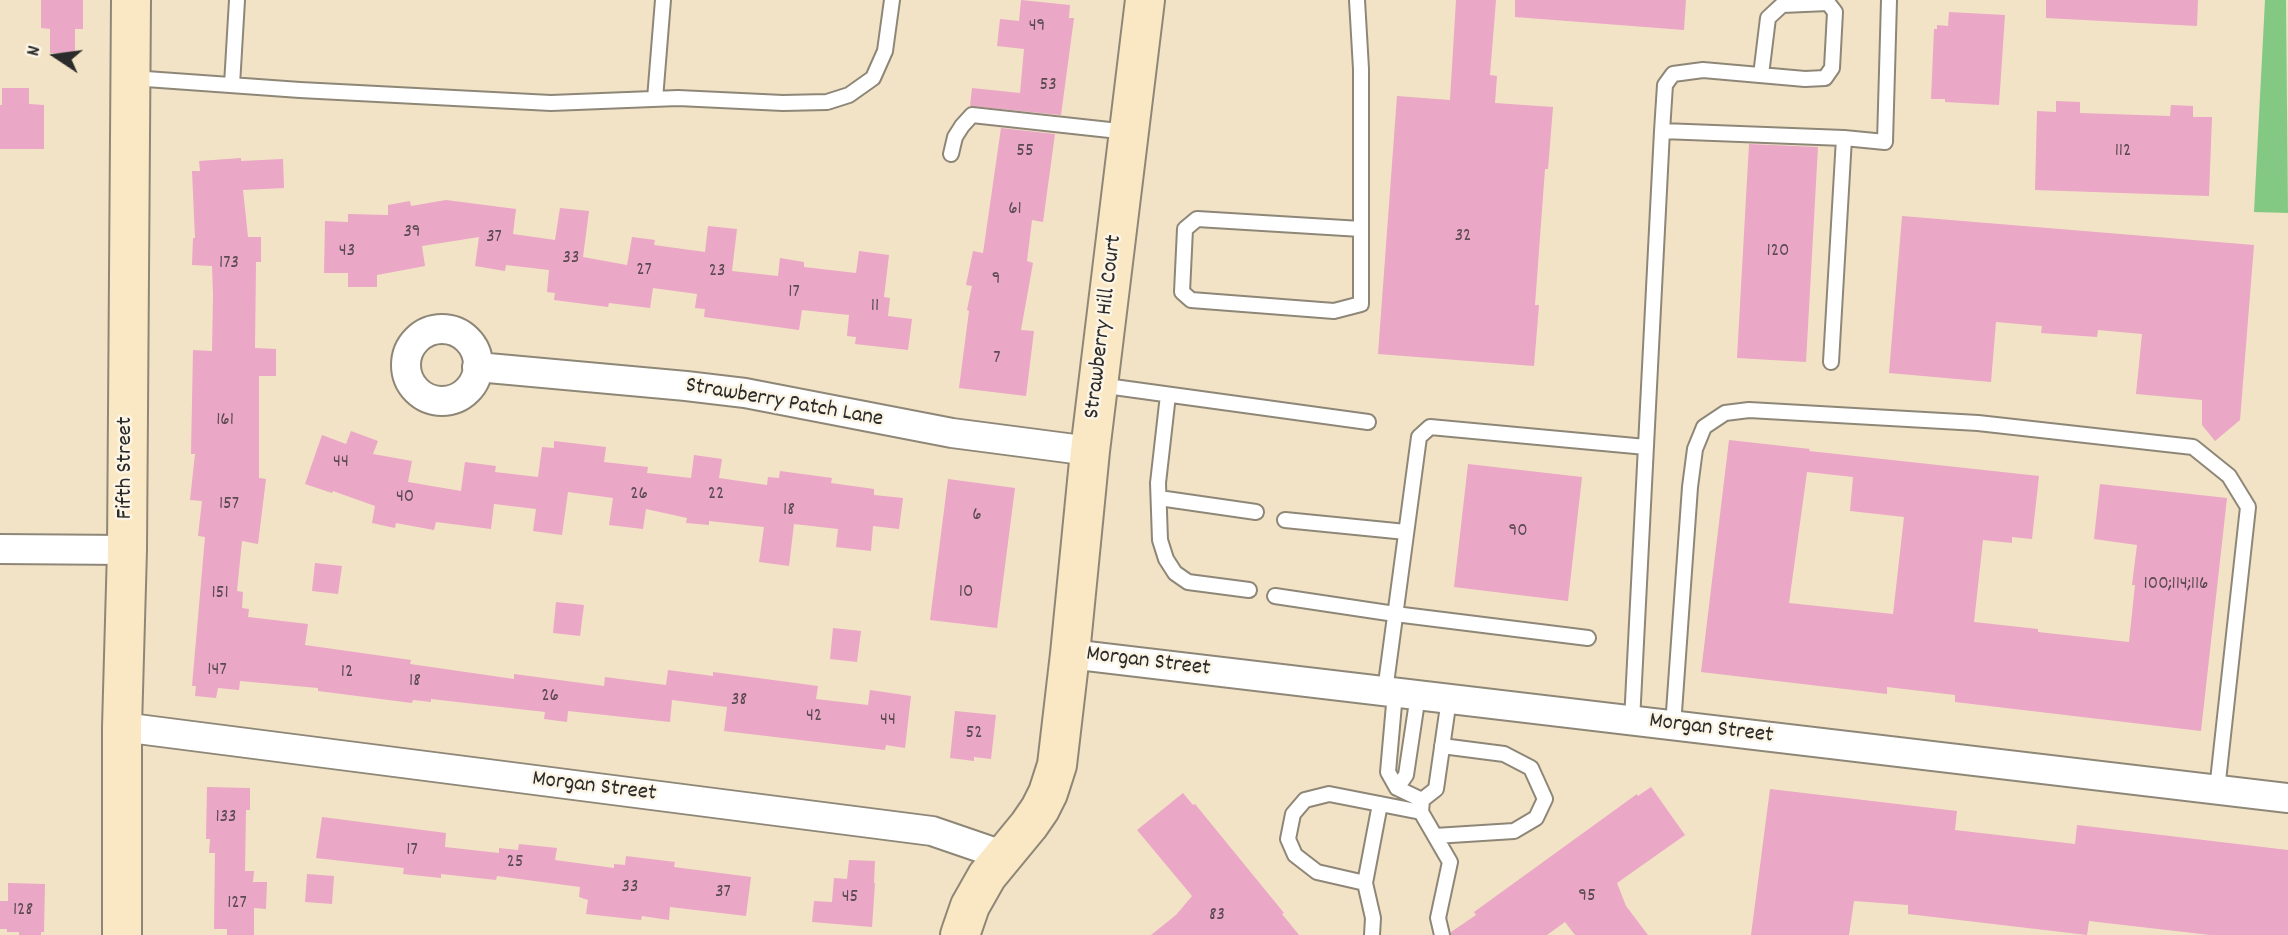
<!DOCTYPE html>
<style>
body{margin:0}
#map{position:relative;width:2288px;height:935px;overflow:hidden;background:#f2e3c6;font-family:Dekko,sans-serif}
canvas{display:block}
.north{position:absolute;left:21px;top:21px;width:70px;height:70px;-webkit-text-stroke:5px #fcf5e5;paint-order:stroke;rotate:283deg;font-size:19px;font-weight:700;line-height:28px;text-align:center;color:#2b2b2b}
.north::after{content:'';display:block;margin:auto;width:24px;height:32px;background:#2b2b2b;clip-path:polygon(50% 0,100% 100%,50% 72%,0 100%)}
</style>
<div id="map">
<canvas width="2288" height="935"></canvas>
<div class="north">N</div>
</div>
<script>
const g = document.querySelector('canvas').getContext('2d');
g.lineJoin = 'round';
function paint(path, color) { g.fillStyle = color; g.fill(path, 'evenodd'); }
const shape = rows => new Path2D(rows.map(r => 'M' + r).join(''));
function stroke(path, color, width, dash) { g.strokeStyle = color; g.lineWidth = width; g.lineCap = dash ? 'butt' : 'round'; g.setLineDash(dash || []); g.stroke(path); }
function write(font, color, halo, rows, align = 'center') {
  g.font = font + ' Dekko,sans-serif'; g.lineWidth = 5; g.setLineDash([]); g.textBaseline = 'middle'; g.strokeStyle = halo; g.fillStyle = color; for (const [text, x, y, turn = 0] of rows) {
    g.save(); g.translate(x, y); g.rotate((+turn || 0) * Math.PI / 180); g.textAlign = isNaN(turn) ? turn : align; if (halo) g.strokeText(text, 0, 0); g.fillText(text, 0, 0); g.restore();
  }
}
paint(shape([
 [2265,0,2286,0,2288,213,2254,212]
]), '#84c983');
paint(shape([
 [41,0,83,0,83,29,75,29,75,53,50,53,50,29,41,28],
 [1021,0,1070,5,1069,18,1074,18,1061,115,970,106,972,88,1020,93,1024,49,997,46,1000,19,1019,21],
 [1456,0,1496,0,1490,75,1497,76,1495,103,1553,107,1548,169,1545,169,1535,305,1539,305,1534,366,1378,354,1397,96,1450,100],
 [1515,0,1686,0,1684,30,1515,17],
 [2046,0,2198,0,2197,26,2046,18],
 [1949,12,2005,15,1999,105,1945,102,1945,99,1931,99,1934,29,1937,29,1937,25,1948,26],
 [2,88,29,88,29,104,44,105,44,149,0,149,0,105,2,105],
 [2056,101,2080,102,2080,113,2170,116,2171,105,2193,106,2193,117,2212,117,2209,196,2035,190,2037,111,2056,112],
 [1001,128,1055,134,1043,222,1032,220,1027,261,1033,263,1021,330,1034,331,1026,396,959,388,969,311,967,310,972,286,966,285,973,251,983,253],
 [1749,144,1818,147,1806,362,1737,358],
 [241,158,241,161,283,159,284,188,243,190,248,237,261,237,261,262,256,262,255,348,276,349,276,376,259,376,259,478,266,479,258,544,242,541,237,591,243,592,242,608,249,609,248,617,308,624,305,645,411,660,410,664,514,679,514,674,604,686,605,677,666,685,668,670,713,676,713,672,818,686,816,699,868,705,870,690,911,696,905,748,886,745,885,750,724,731,727,707,672,700,670,722,568,711,567,722,544,719,545,712,431,699,431,702,413,700,412,703,318,691,318,688,240,681,239,690,218,688,216,698,195,696,196,686,192,686,205,537,198,536,202,501,190,500,195,454,191,454,193,350,212,351,213,295,212,266,192,265,193,238,195,238,192,171,200,171,199,161],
 [446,200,516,209,513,234,555,240,560,208,589,211,583,257,627,265,632,237,655,240,654,245,705,252,708,226,737,229,732,271,778,276,780,258,804,262,804,267,856,273,859,251,889,255,884,297,890,298,888,316,912,319,908,350,855,344,856,337,847,336,849,315,802,310,799,330,704,317,705,309,695,308,697,294,653,288,650,308,609,303,608,307,554,300,555,293,547,292,549,270,506,265,505,271,475,266,479,237,422,246,425,266,377,275,377,287,348,287,348,273,324,273,325,221,348,222,348,214,388,215,388,205,410,201,411,206],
 [1902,216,2254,245,2240,420,2215,441,2202,425,2202,400,2136,394,2142,334,2098,330,2097,337,2041,333,2042,326,1996,322,1991,382,1889,373],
 [351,431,378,441,373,454,412,461,408,482,461,491,465,462,496,466,495,472,538,477,542,447,554,448,554,441,606,447,604,462,648,467,647,473,691,478,694,455,722,459,719,478,767,485,768,477,779,478,780,471,832,478,831,483,874,489,874,495,903,498,899,529,873,526,871,551,836,547,838,529,794,524,789,566,759,562,764,527,709,521,709,525,686,523,687,518,646,509,643,529,609,525,613,498,568,492,562,535,533,531,536,509,494,504,491,529,436,522,434,530,396,523,395,528,372,523,375,506,333,491,332,493,305,484,322,435,346,444],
 [1729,440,1810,449,1809,451,2039,476,2032,539,2012,537,2012,543,1983,540,1974,622,2038,629,2038,632,2129,642,2135,585,2132,585,2137,545,2094,539,2100,484,2227,498,2201,731,1955,702,1955,695,1887,687,1887,694,1701,672],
 [1807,472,1853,477,1850,511,1904,517,1893,614,1789,603],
 [1468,464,1582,477,1568,601,1454,587],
 [948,479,1015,488,997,628,930,620],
 [315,563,342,566,338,594,312,591],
 [556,602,584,605,580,636,553,633],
 [833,628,861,631,857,662,830,659],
 [955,711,996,715,991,759,974,757,974,761,950,758],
 [207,787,250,788,250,810,246,810,245,871,254,871,253,882,267,882,266,909,254,908,254,935,227,935,227,929,214,929,215,853,209,853,210,839,206,839],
 [1651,787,1685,835,1617,883,1626,906,1648,935,1575,935,1565,922,1547,935,1451,935,1451,932,1476,915,1474,912,1637,794,1638,796],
 [1770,789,1957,811,1955,830,2075,844,2077,825,2288,850,2288,935,2210,935,2089,921,2087,935,1908,914,1908,905,1854,901,1849,935,1751,935],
 [1183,793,1193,805,1195,804,1284,913,1282,914,1299,935,1151,935,1176,915,1192,896,1137,830],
 [322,817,446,833,445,847,499,853,499,848,518,850,519,844,557,848,555,860,614,868,614,864,625,865,626,856,675,862,674,867,751,877,746,916,670,907,669,920,642,916,641,920,586,914,588,900,579,897,580,887,497,876,496,880,441,874,441,878,403,874,404,868,316,858],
 [849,860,875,861,874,883,875,883,872,927,812,922,814,901,832,902,834,878,847,879],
 [307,874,334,876,332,904,305,902],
 [8,883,45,884,44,932,41,932,41,935,19,935,19,932,7,932,7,929,0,929,0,901,8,901]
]), '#eaa7c6');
const lane = shape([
 [1357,0,1361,69,1361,304,1334,311,1191,300,1182,292,1185,229,1197,219,1361,229],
 [132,78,300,90,551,103,678,98,783,103,827,102,849,95,873,78,885,51,892,0],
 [232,85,237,0],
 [655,99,663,0],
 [1662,131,1665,85,1673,74,1703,70,1805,79,1825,78,1832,68,1835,12,1828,3,1782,5,1768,18,1761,75],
 [951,154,955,137,962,126,972,115,1128,132],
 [1831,362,1844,138,1885,142,1889,0],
 [1099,385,1368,422],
 [1168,395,1158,483,1160,540,1166,559,1175,573,1188,582,1249,590],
 [1159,498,1256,512],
 [1285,520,1406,532],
 [1275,596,1395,614,1588,638],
 [1385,691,1419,437,1430,427,1646,447],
 [1395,693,1388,772,1397,788,1422,800,1436,789,1449,699],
 [1632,721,1662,131,1844,138],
 [1673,726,1690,487,1695,449,1704,427,1725,413,1749,410,1978,423,2193,447,2229,476,2248,507,2217,790],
 [1397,788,1406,775,1418,695],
 [1421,812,1450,862,1438,918,1442,935],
 [1435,836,1514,831,1536,818,1545,799,1531,768,1504,754,1442,746],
 [1365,883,1380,804],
 [1372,935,1373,918,1365,883,1317,872,1295,855,1288,839,1293,814,1305,800,1329,794,1421,812,1422,800]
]);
const street = shape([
 '406 365a36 36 0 1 1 72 0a36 36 0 1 1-72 0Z',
 [477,367,686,386,745,393,952,433,1090,451],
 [0,549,127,550],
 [1070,654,2288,798],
 [122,727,932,831,1005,856]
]);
const secondary = shape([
 [122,935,122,727,127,550,131,0],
 [960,935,970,906,987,876,1029,825,1040,809,1048,793,1057,765,1070,654,1090,451,1145,0]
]);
stroke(lane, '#8e8778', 18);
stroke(street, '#8e8778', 32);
stroke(secondary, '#8e8778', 42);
stroke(lane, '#fff', 14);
stroke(street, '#fff', 28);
stroke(secondary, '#fae7c3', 38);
write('19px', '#5b4a52', null, [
 ["49",1037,27],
 ["53",1048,86],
 ["55",1025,152],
 ["112",2123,152],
 ["61",1015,210],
 ["39",412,233],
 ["32",1463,237],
 ["37",494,238],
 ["43",347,252],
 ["120",1778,252],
 ["33",571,259],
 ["173",229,264],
 ["27",644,271],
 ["23",717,272],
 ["9",996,280],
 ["17",794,293],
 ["11",875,307],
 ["7",997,359],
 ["161",225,421],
 ["44",341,463],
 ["26",639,495],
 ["22",716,495],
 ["40",405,498],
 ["157",229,505],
 ["18",789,511],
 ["6",977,516],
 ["90",1518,532],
 ["100;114;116",2176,585],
 ["10",966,593],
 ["151",220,594],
 ["147",217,671],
 ["12",347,673],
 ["18",415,682],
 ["26",550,697],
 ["38",739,701],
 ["42",814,717],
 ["44",888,721],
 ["52",974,734],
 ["133",226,818],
 ["17",412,851],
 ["25",515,863],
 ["33",630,888],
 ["37",723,893],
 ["95",1587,897],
 ["45",850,898],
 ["127",237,904],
 ["128",23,911],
 ["83",1217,916]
]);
write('23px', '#2b2b2b', '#fcf5e5', [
 ["Strawberry Hill Court",1105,327,-83],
 ["Strawberry Patch Lane",784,404,10],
 ["Fifth Street",127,468,-90],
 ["Morgan Street",1148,663,7],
 ["Morgan Street",1711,730,7],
 ["Morgan Street",594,788,7]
]);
</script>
